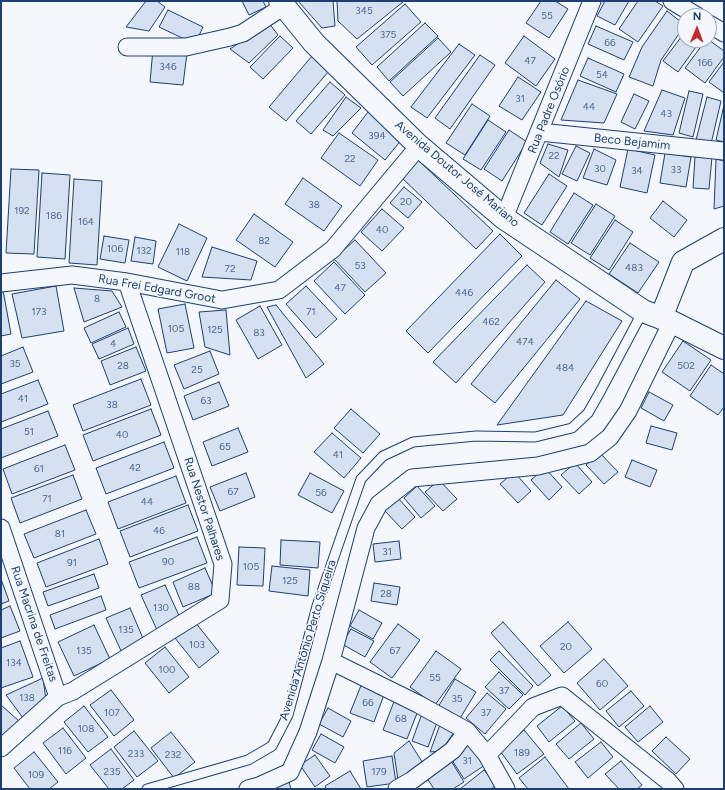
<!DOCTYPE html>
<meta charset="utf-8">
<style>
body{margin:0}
#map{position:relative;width:725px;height:790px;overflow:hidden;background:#f4f7fb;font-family:Figtree,sans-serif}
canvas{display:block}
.frame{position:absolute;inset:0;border:2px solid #1d3f73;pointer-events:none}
.north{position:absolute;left:677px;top:8px;width:40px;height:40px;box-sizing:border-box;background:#f4f7fb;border:1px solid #9eadc5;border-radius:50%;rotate:1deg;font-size:11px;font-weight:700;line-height:16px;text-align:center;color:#1d3f73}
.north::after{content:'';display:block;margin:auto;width:14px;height:18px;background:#c62828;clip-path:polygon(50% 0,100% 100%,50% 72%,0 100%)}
</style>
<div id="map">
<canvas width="725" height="790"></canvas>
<div class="frame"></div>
<div class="north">N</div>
</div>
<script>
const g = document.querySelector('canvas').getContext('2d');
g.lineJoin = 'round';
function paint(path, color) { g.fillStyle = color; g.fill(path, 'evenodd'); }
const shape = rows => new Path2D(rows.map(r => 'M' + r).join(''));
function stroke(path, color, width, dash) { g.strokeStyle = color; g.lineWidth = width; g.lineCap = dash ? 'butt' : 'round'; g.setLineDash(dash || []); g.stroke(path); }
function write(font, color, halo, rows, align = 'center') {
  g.font = font + ' Figtree,sans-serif'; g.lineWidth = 3; g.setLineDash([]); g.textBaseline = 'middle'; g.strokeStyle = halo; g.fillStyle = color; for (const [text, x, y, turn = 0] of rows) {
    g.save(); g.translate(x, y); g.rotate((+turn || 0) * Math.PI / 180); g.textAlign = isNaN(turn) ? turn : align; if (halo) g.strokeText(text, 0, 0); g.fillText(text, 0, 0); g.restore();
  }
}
const building = shape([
 [146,1,157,1,165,7,149,31,126,27,146,1],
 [242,1,263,1,266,7,249,15,242,1],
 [298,1,333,1,335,26,322,28,298,1],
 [337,1,403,1,403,2,357,39,338,21,337,1],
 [541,1,555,1,568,9,549,38,526,23,541,1],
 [605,1,629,1,615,25,597,16,605,1],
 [638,1,655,1,663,6,638,42,619,29,638,1],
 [405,4,421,22,372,65,356,47,405,4],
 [168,10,203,27,195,44,159,27,168,10],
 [667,11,685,25,661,60,653,86,629,77,642,47,667,11],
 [269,23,278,35,249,63,230,49,269,23],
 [425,23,438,36,389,81,377,67,425,23],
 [596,26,633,42,624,60,588,44,596,26],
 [685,32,685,40,701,40,678,72,663,61,685,32],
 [280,36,293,48,263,79,250,67,280,36],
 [524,36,555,59,536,86,505,63,524,36],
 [438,38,451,52,403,96,390,82,438,38],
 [706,40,709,40,724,51,724,57,705,83,685,68,706,40],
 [459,44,475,55,427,118,411,107,459,44],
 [153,49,187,53,183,85,150,82,153,49],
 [480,55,495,65,450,129,435,118,480,55],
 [312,56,329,71,286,121,269,107,312,56],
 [588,58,624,74,616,92,580,76,588,58],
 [724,62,724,93,709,82,724,62],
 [518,77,541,92,522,120,499,106,518,77],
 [578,80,617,94,604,123,561,120,578,80],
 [330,82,345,95,311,134,296,121,330,82],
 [662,90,685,98,673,135,644,131,662,90],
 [689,91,703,94,693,137,679,133,689,91],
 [634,94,649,101,635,129,621,122,634,94],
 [346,97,361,108,333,136,323,130,346,97],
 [707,97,721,101,711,144,696,140,707,97],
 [472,104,490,116,465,155,446,143,472,104],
 [724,105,724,142,716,140,724,105],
 [368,112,402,139,385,160,352,133,368,112],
 [488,120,506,132,481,170,463,159,488,120],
 [509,130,527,142,502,181,484,169,509,130],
 [339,133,378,160,360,186,321,158,339,133],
 [548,144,568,150,559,177,540,163,548,144],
 [576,146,590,153,577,181,562,174,576,146],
 [594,149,616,160,607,185,583,178,594,149],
 [628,149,655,155,647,193,620,187,628,149],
 [665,153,691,157,686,187,660,183,665,153],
 [695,157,712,157,709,189,693,188,695,157],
 [716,159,724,161,724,206,714,209,716,159],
 [418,160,493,231,476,249,401,177,418,160],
 [11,169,39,170,34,254,6,253,11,169],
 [42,173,70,175,65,259,37,257,42,173],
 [549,174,567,186,542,225,524,213,549,174],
 [303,178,342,206,324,231,285,204,303,178],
 [74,179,102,181,97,265,69,263,74,179],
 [404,187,422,202,408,218,390,203,404,187],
 [574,193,593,205,568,244,550,232,574,193],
 [663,201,687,220,674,237,650,218,663,201],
 [596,204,615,216,590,255,571,243,596,204],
 [382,209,404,228,382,251,361,232,382,209],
 [254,214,293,242,275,267,236,240,254,214],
 [615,220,633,232,609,270,590,258,615,220],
 [179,224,207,238,187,281,158,267,179,224],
 [500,234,522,256,428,353,406,331,500,234],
 [104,236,129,240,125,263,100,259,104,236],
 [135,237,156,241,153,264,131,261,135,237],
 [355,240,386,273,365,292,334,259,355,240],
 [630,243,659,262,638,293,609,274,630,243],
 [212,247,257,261,251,280,202,277,212,247],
 [334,262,365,295,345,314,314,281,334,262],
 [527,265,545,282,456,383,433,362,527,265],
 [556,280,580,299,495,403,471,384,556,280],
 [56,286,64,331,22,338,12,294,56,286],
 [306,286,337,319,316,338,286,304,306,286],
 [74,288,112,291,122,307,84,322,74,288],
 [1,290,3,290,11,334,1,336,1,290],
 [586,301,622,321,563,415,497,425,586,301],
 [185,304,194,348,167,353,158,309,185,304],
 [276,305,324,364,306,378,267,307,276,305],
 [260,306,282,345,258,359,236,320,260,306],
 [226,310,230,355,205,347,199,312,226,310],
 [119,312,126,327,91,343,84,328,119,312],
 [128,328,134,344,99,359,92,344,128,328],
 [683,341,711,360,690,391,662,372,683,341],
 [23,347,33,372,1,384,1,356,23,347],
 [136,347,146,371,110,385,101,361,136,347],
 [210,351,219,374,184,389,174,365,210,351],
 [711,365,724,374,724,407,718,415,690,396,711,365],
 [141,379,151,405,83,431,73,405,141,379],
 [38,380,48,404,1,422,1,394,38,380],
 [219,382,229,406,193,420,184,396,219,382],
 [649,392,673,405,664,421,641,408,649,392],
 [151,409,161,435,93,461,83,435,151,409],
 [351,409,380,434,363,453,334,428,351,409],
 [48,411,58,436,1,458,1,429,48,411],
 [651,426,677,433,672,450,646,443,651,426],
 [238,428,248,452,212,466,203,442,238,428],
 [332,433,361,458,344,478,314,452,332,433],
 [164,442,174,468,106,494,96,468,164,442],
 [65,445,75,470,12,494,3,469,65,445],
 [600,453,618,472,604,484,586,465,600,453],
 [632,460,657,470,650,487,625,477,632,460],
 [575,463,592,482,579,494,561,475,575,463],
 [545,468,562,487,549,500,531,480,545,468],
 [514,472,531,491,518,503,500,484,514,472],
 [246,473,255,497,220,511,210,487,246,473],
 [310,473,344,491,332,513,298,495,310,473],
 [73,475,82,499,20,523,11,498,73,475],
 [176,476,186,503,118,529,108,502,176,476],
 [439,480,457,499,443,511,425,492,439,480],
 [417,486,435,506,421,518,404,498,417,486],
 [398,498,415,517,402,529,384,510,398,498],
 [188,505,198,531,130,557,120,531,188,505],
 [86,510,96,534,34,558,24,534,86,510],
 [197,537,207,563,139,588,129,562,197,537],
 [99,539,108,564,46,587,37,563,99,539],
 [281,540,320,542,318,568,280,565,281,540],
 [399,541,401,559,375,562,373,544,399,541],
 [239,547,265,548,263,586,237,585,239,547],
 [272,566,310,570,308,596,269,591,272,566],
 [205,568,216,593,183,607,173,582,205,568],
 [94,574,99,588,48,606,43,592,94,574],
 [1,579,9,601,1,604,1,579],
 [374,583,400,587,397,605,371,601,374,583],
 [165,585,181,620,157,630,141,595,165,585],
 [101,596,106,610,55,629,50,615,101,596],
 [10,606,20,631,1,638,1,610,10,606],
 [130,608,145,643,122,653,106,618,130,608],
 [359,610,382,623,373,639,350,626,359,610],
 [195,622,219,652,199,668,175,638,195,622],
 [503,622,551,675,538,686,491,633,503,622],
 [568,622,592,649,564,673,540,646,568,622],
 [398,624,420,640,392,678,370,662,398,624],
 [94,625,110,659,74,676,58,642,94,625],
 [351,629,374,641,365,657,342,644,351,629],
 [20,641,33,677,1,688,1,648,20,641],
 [165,647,189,677,169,693,145,663,165,647],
 [436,651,461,669,435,705,410,687,436,651],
 [499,651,533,686,525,695,490,660,499,651],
 [604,659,628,686,600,710,577,683,604,659],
 [499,672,523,695,509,709,485,687,499,672],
 [43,678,46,700,23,718,6,695,43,678],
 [455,679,476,692,459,720,438,707,455,679],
 [362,683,385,692,374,722,350,713,362,683],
 [111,690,134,720,114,736,90,705,111,690],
 [631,691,644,706,619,727,606,711,631,691],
 [487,693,506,709,485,734,466,718,487,693],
 [395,699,419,708,407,739,383,730,395,699],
 [1,705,20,722,3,737,1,735,1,705],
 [84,706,108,737,88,752,64,722,84,706],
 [562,706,575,721,549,742,537,726,562,706],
 [650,706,663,722,638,742,625,727,650,706],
 [328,708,351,721,343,737,319,724,328,708],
 [423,711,439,717,428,747,412,741,423,711],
 [441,722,457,728,441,751,430,752,441,722],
 [581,723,594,739,569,759,556,744,581,723],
 [63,728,86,758,66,774,43,743,63,728],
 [524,730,544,754,517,774,500,751,524,730],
 [134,731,158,761,137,777,114,747,134,731],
 [171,732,195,762,174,778,151,748,171,732],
 [321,734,344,747,335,763,312,750,321,734],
 [666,737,690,759,676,774,652,751,666,737],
 [409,741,424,765,398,780,394,753,409,741],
 [601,742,613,757,588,778,575,762,601,742],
 [470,743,485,765,464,779,450,757,470,743],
 [111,749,134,780,122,789,109,789,90,765,111,749],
 [34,752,58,782,49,789,30,789,14,768,34,752],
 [315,755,330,776,315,787,300,765,315,755],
 [392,756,396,783,367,787,363,761,392,756],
 [545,757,569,789,528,789,519,778,545,757],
 [450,759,464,782,453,789,434,789,425,775,450,759],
 [621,761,642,785,637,789,619,789,605,774,621,761],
 [484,770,496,785,491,789,460,789,484,770],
 [350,771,361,789,326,789,325,786,350,771],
 [289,782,291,789,272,789,272,788,289,782]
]);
paint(building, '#d5e0f0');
stroke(building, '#1d3f73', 1);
const lane = shape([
 [147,789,248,760,272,746,288,715,317,606,361,479,383,456,413,442,476,436,535,437,572,428,588,413,600,392,643,311]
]);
const street = shape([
 [672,1,697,16],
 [709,24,724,33],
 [127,47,186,47,230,37,243,33,284,6],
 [540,132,724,151],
 [504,218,592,1],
 [1,283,72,275,127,282,222,300,279,290,333,249,419,146],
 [1,528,58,697],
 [331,661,418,704,467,731,487,755,506,789],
 [1,748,58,697,73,691,220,600,223,564,127,282],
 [487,755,533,707,562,696,668,781,675,789],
 [248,789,259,786,290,772,308,732,331,661,366,528,379,504,412,478,538,466,590,453,610,437,628,411,672,322],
 [397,789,411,781,453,750,467,731]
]);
const secondary = shape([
 [280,1,314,43,419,146,504,218,643,311,672,322,724,348],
 [661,318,683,262,724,239]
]);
stroke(lane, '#1d3f73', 11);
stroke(street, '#1d3f73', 19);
stroke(secondary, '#1d3f73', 24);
stroke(lane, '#f4f7fb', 9);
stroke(street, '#f4f7fb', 17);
stroke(secondary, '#f4f7fb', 22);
write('10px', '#4b6792', null, [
 ["345",364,11],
 ["55",547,16],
 ["375",388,35],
 ["66",610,43],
 ["47",530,61],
 ["166",705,63],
 ["346",168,67],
 ["54",602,75],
 ["31",520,99],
 ["44",589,107],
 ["43",666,114],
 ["394",377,136],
 ["22",554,156],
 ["22",350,159],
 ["30",600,169],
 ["33",676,170],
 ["34",637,171],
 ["20",406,202],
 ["38",314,205],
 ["192",22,211],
 ["186",54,216],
 ["164",86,222],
 ["40",382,230],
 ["82",264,241],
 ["106",115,249],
 ["132",144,251],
 ["118",183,252],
 ["53",360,266],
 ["483",634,268],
 ["72",230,269],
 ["47",340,288],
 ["446",464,293],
 ["8",97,299],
 ["173",39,312],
 ["71",311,312],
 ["462",491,322],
 ["105",176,329],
 ["125",215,330],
 ["83",259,333],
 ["474",525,342],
 ["4",113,344],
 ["35",15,364],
 ["28",123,366],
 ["502",686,366],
 ["484",565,368],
 ["25",197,370],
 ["41",23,399],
 ["63",206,401],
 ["38",112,405],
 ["51",29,432],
 ["40",122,435],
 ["65",225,447],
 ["41",338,455],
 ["42",135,468],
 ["61",39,469],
 ["67",233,492],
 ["56",321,493],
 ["71",47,499],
 ["44",147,502],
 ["46",159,531],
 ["81",60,534],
 ["31",387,552],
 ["90",168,562],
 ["91",72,563],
 ["105",251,567],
 ["125",290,581],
 ["88",194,587],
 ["28",386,594],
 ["130",161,608],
 ["135",126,630],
 ["103",197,645],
 ["20",566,647],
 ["135",84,651],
 ["67",395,651],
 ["134",14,663],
 ["100",167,670],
 ["55",435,678],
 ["60",602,684],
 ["37",504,691],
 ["138",27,698],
 ["35",457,699],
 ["66",368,703],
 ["107",112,713],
 ["37",486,713],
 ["68",401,719],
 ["108",86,729],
 ["116",65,751],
 ["189",522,753],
 ["233",136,754],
 ["232",173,755],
 ["31",467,761],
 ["235",112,772],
 ["179",379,772],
 ["109",36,775]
]);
write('12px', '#1d3f73', '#f4f7fb', [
 ["Rua Padre Osório",549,110,-68],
 ["Beco Bejamim",632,142,6],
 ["Avenida Doutor José Mariano",457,174,40],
 ["Rua Frei Edgard Groot",157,289,10],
 ["Rua Nestor Palhares",204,509,72],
 ["Rua Macrina de Freitas",34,624,71],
 ["Avenida Antônio Perto Siqueira",308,640,-73]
]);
</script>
